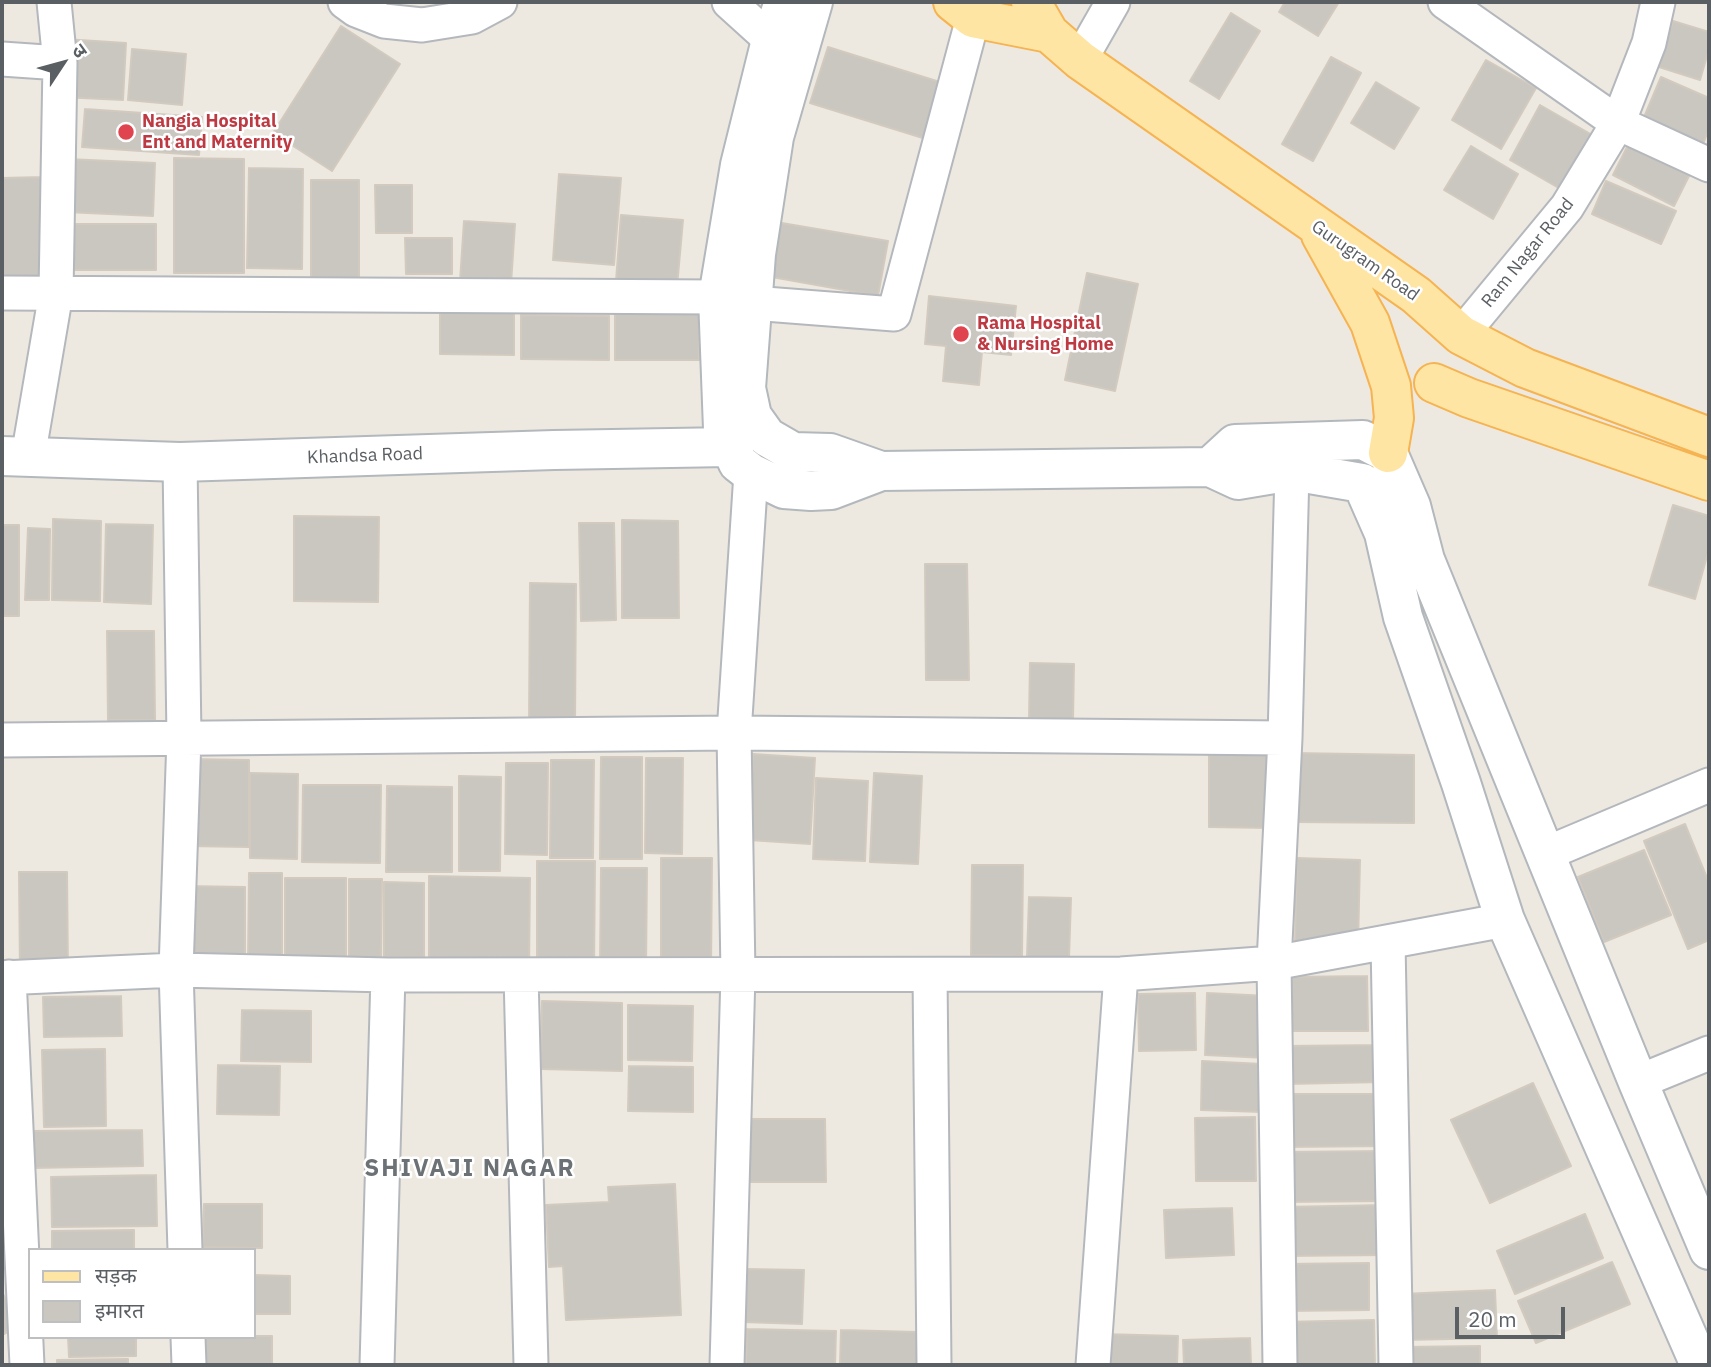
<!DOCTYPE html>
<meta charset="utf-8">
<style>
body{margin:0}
#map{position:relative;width:1711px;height:1367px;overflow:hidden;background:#ede9e1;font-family:"IBM Plex Sans","Noto Sans Devanagari",sans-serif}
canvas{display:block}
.frame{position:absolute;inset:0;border:4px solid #5a5f63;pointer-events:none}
.legend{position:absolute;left:28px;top:1248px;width:228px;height:91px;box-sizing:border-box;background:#fff;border:2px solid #bdbfc1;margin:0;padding:9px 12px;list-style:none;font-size:21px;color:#5a5f63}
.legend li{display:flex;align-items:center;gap:14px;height:35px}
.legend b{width:35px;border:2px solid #bdbfc1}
.north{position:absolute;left:28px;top:28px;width:70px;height:70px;-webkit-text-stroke:5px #fff;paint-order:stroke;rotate:54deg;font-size:19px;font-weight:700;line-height:28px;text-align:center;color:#5a5f63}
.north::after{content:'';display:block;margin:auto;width:24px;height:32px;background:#5a5f63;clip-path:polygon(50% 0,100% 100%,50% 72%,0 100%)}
.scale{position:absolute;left:1455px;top:1307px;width:110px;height:32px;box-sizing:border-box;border:4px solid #5a5f63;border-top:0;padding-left:9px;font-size:21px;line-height:24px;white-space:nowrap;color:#5a5f63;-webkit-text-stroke:5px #fff;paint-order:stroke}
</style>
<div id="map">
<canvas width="1711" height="1367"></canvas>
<div class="frame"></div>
<ul class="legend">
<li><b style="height:9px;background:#ffe5a4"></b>सड़क</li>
<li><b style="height:19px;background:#cac6c0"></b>इमारत</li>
</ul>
<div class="north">उ</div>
<div class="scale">20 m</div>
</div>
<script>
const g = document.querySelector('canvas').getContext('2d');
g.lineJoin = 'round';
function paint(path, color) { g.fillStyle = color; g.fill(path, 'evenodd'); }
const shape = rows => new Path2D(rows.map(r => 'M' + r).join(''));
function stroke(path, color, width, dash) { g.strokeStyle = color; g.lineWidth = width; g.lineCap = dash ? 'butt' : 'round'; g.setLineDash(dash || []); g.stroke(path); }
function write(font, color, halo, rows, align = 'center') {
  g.font = font + ' "IBM Plex Sans",sans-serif'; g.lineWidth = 5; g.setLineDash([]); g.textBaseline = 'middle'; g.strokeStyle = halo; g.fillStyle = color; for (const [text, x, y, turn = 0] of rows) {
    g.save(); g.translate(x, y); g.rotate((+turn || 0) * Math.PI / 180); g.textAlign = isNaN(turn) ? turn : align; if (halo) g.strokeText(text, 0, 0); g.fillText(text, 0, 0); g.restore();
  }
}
const building = shape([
 [1285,2,1339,2,1318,36,1279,12,1285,2],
 [1231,13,1260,31,1219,99,1190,81,1231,13],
 [1673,21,1709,32,1709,49,1700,80,1659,67,1673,21],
 [341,26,400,64,332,171,273,133,341,26],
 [64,39,126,43,123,100,61,97,64,39],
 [828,47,943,83,926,139,810,103,828,47],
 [132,49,186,54,182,105,128,100,132,49],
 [1331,57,1361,73,1313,161,1282,144,1331,57],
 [1486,60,1536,88,1501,149,1452,120,1486,60],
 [1661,77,1709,98,1709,129,1699,154,1639,129,1661,77],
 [1376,82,1419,108,1394,149,1351,123,1376,82],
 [1540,105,1594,136,1564,191,1510,160,1540,105],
 [85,109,202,117,199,155,82,147,85,109],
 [1629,143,1690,174,1674,206,1613,175,1629,143],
 [1471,146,1518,174,1493,219,1444,190,1471,146],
 [174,158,244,159,244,273,174,273,174,158],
 [67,159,155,163,153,216,65,212,67,159],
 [249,168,303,169,302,269,247,268,249,168],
 [559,174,621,178,614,265,553,260,559,174],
 [43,177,48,286,2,287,2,178,43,177],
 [311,180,359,180,359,281,311,281,311,180],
 [1606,181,1676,211,1661,244,1592,214,1606,181],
 [375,185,412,185,412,233,376,233,375,185],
 [621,215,683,220,677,287,616,281,621,215],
 [764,220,888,241,878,296,755,274,764,220],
 [464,221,515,224,511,284,460,281,464,221],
 [63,224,156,224,156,270,63,270,63,224],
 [405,238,452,238,452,274,406,274,405,238],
 [1087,273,1138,284,1115,391,1065,380,1087,273],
 [929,296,1016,306,1011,355,982,352,979,385,943,381,946,346,925,344,929,296],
 [440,312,514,312,514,355,440,354,440,312],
 [615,313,699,314,699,360,615,360,615,313],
 [521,315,609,316,609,360,521,359,521,315],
 [1673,505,1709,516,1709,549,1695,599,1649,585,1673,505],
 [294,516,379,517,378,602,294,601,294,516],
 [53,519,101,521,100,601,52,600,53,519],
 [622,520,678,521,679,618,622,618,622,520],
 [579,523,614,523,616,620,581,621,579,523],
 [106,524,153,525,151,604,104,602,106,524],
 [2,525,19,525,19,616,2,616,2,525],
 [28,528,50,529,49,600,25,600,28,528],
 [925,564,967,564,969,680,926,680,925,564],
 [530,583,576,584,575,725,529,725,530,583],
 [107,631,154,631,155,720,108,720,107,631],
 [1030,663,1074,664,1073,720,1029,719,1030,663],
 [1209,753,1270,754,1270,828,1209,827,1209,753],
 [1293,753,1414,755,1414,823,1293,822,1293,753],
 [753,754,815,758,810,844,749,840,753,754],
 [601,757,642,757,642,859,600,859,601,757],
 [646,758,683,758,682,854,645,853,646,758],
 [189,759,249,760,249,847,188,846,189,759],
 [551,760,594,760,593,858,550,858,551,760],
 [506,763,548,763,547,855,505,854,506,763],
 [250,773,298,774,297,859,250,858,250,773],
 [874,773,922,776,918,864,870,862,874,773],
 [459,776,501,777,500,871,459,871,459,776],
 [816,778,868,781,865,861,813,859,816,778],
 [303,785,381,785,380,863,302,862,303,785],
 [387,786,452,787,452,872,386,872,387,786],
 [1685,824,1709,883,1709,940,1688,949,1644,841,1685,824],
 [1644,850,1671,915,1604,942,1578,877,1644,850],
 [661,858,712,858,711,971,661,970,661,858],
 [1297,858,1360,860,1358,944,1295,943,1297,858],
 [537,861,595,861,594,970,537,968,537,861],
 [972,865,1023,865,1022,956,971,955,972,865],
 [601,868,647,868,646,970,600,969,601,868],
 [19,872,67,872,68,974,20,975,19,872],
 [249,873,282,873,282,962,248,961,249,873],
 [429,876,530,878,529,971,429,970,429,876],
 [285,878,346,878,346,963,285,962,285,878],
 [349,879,382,879,381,964,349,963,349,879],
 [384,882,424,883,424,957,384,957,384,882],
 [185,886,245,887,245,964,185,963,185,886],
 [1029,897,1071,898,1069,958,1027,957,1029,897],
 [1367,976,1368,1031,1292,1031,1291,977,1367,976],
 [1195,993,1196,1050,1139,1051,1138,994,1195,993],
 [1207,993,1269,996,1267,1058,1205,1055,1207,993],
 [121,996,122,1036,44,1037,43,997,121,996],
 [542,1001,622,1003,622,1071,541,1069,542,1001],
 [628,1005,693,1006,692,1061,628,1060,628,1005],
 [242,1010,311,1011,311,1062,241,1061,242,1010],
 [1383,1045,1384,1082,1286,1084,1286,1046,1383,1045],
 [105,1049,106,1126,44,1127,42,1050,105,1049],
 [1202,1061,1263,1064,1262,1112,1201,1110,1202,1061],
 [218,1065,280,1066,279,1115,217,1114,218,1065],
 [629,1066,693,1067,693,1112,628,1111,629,1066],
 [1533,1083,1571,1166,1490,1203,1451,1120,1533,1083],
 [1281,1094,1389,1094,1390,1146,1282,1147,1281,1094],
 [1255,1117,1256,1181,1196,1181,1195,1118,1255,1117],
 [735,1119,825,1119,826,1182,735,1182,735,1119],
 [142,1130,143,1166,31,1168,30,1131,142,1130],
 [1387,1151,1387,1201,1282,1202,1281,1152,1387,1151],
 [156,1175,157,1226,52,1227,51,1177,156,1175],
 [675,1184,681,1315,566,1320,563,1266,549,1267,546,1205,609,1202,608,1187,675,1184],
 [204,1204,262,1204,262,1248,203,1247,204,1204],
 [1386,1205,1387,1255,1283,1256,1283,1207,1386,1205],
 [1232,1208,1234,1255,1166,1258,1164,1210,1232,1208],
 [1585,1214,1603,1258,1515,1294,1497,1251,1585,1214],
 [134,1230,134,1250,52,1250,52,1231,134,1230],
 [1612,1262,1630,1304,1536,1343,1518,1301,1612,1262],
 [1369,1263,1369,1310,1285,1311,1284,1264,1369,1263],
 [744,1269,804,1270,802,1324,743,1322,744,1269],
 [254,1275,290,1276,290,1314,254,1314,254,1275],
 [1495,1290,1497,1338,1404,1340,1401,1294,1495,1290],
 [2,1292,19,1326,2,1335,2,1292],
 [1374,1320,1375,1365,1283,1365,1282,1322,1374,1320],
 [747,1329,836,1331,835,1365,746,1365,747,1329],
 [841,1330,917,1332,917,1365,840,1365,841,1330],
 [1101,1334,1178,1336,1177,1365,1101,1365,1101,1334],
 [254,1336,272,1336,272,1365,202,1365,202,1337,254,1336],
 [68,1337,136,1337,136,1356,69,1357,68,1337],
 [1250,1338,1251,1365,1184,1365,1183,1340,1250,1338],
 [1480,1346,1480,1365,1404,1365,1404,1347,1480,1346],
 [128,1359,128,1365,57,1365,57,1360,128,1359]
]);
paint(building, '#cac6c0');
stroke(building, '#d2cabf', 2);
const street = shape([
 [345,2,356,10,384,21,422,25,472,17,500,2],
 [729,2,771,40],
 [1445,2,1618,123,1709,165],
 [2,59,60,63],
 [1080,60,1113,2],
 [2,293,718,297,752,303,894,314,973,18],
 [1461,335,1567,207,1618,123,1649,43,1658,2],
 [28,457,56,293,60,63,54,2],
 [180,462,184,738,176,970,185,1250],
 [2,740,734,733,1285,738],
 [1545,854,1709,785],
 [1388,942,1396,1365],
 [521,975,531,1365],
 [930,975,934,1365],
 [9,977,27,1365],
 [2,978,176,970,388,975,1121,974,1274,963,1505,920],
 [1638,1082,1709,1053],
 [188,1337,189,1365],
 [377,1365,388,975],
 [727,1365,738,974,734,733,751,473],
 [1093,1365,1121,974],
 [1280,1365,1274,963,1285,738,1292,471]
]);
const secondary = shape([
 [784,2,771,40,740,165,718,297,723,429,738,463,751,473,784,489,811,491,831,490,881,471,1210,467,1238,480,1292,471,1362,483,1384,533,1403,617,1461,783,1505,920,1700,1365],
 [813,2,774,137,756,254,746,388,752,416,767,437,793,452,830,453,881,471],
 [2,456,180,462,554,450,729,447],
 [1210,467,1235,444,1363,440,1388,453,1411,506,1425,560,1638,1082,1709,1250]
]);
const primary = shape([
 [953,2,973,18,1049,33],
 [1031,2,1049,33,1080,60,1416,295,1461,335,1525,368,1709,437],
 [1321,235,1370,323,1391,386,1394,418,1388,453],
 [1434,383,1469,398,1709,481]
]);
stroke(street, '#b4b8bc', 37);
stroke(secondary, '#b3b8bc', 42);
stroke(primary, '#f5b352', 42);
stroke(street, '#fff', 33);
stroke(secondary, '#fff', 38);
stroke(primary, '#ffe5a4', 38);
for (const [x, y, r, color] of [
 [126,132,9,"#e0444e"],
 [961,334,9,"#e0444e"]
]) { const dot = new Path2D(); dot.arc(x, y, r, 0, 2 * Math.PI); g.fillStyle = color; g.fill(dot); stroke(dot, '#fff', 2.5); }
write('bold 18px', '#be3a42', '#fff', [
 ["Nangia Hospital",142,122],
 ["Ent and Maternity",142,143],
 ["Rama Hospital",977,324],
 ["& Nursing Home",977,345]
], 'left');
write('18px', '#5a5f63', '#fff', [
 ["Ram Nagar Road",1528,253,-51],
 ["Gurugram Road",1365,261,35],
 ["Khandsa Road",365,456,-2]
]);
g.letterSpacing = '2px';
write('bold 24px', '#6b7175', '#fff', [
 ["SHIVAJI NAGAR",470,1169]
]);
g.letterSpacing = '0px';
</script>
